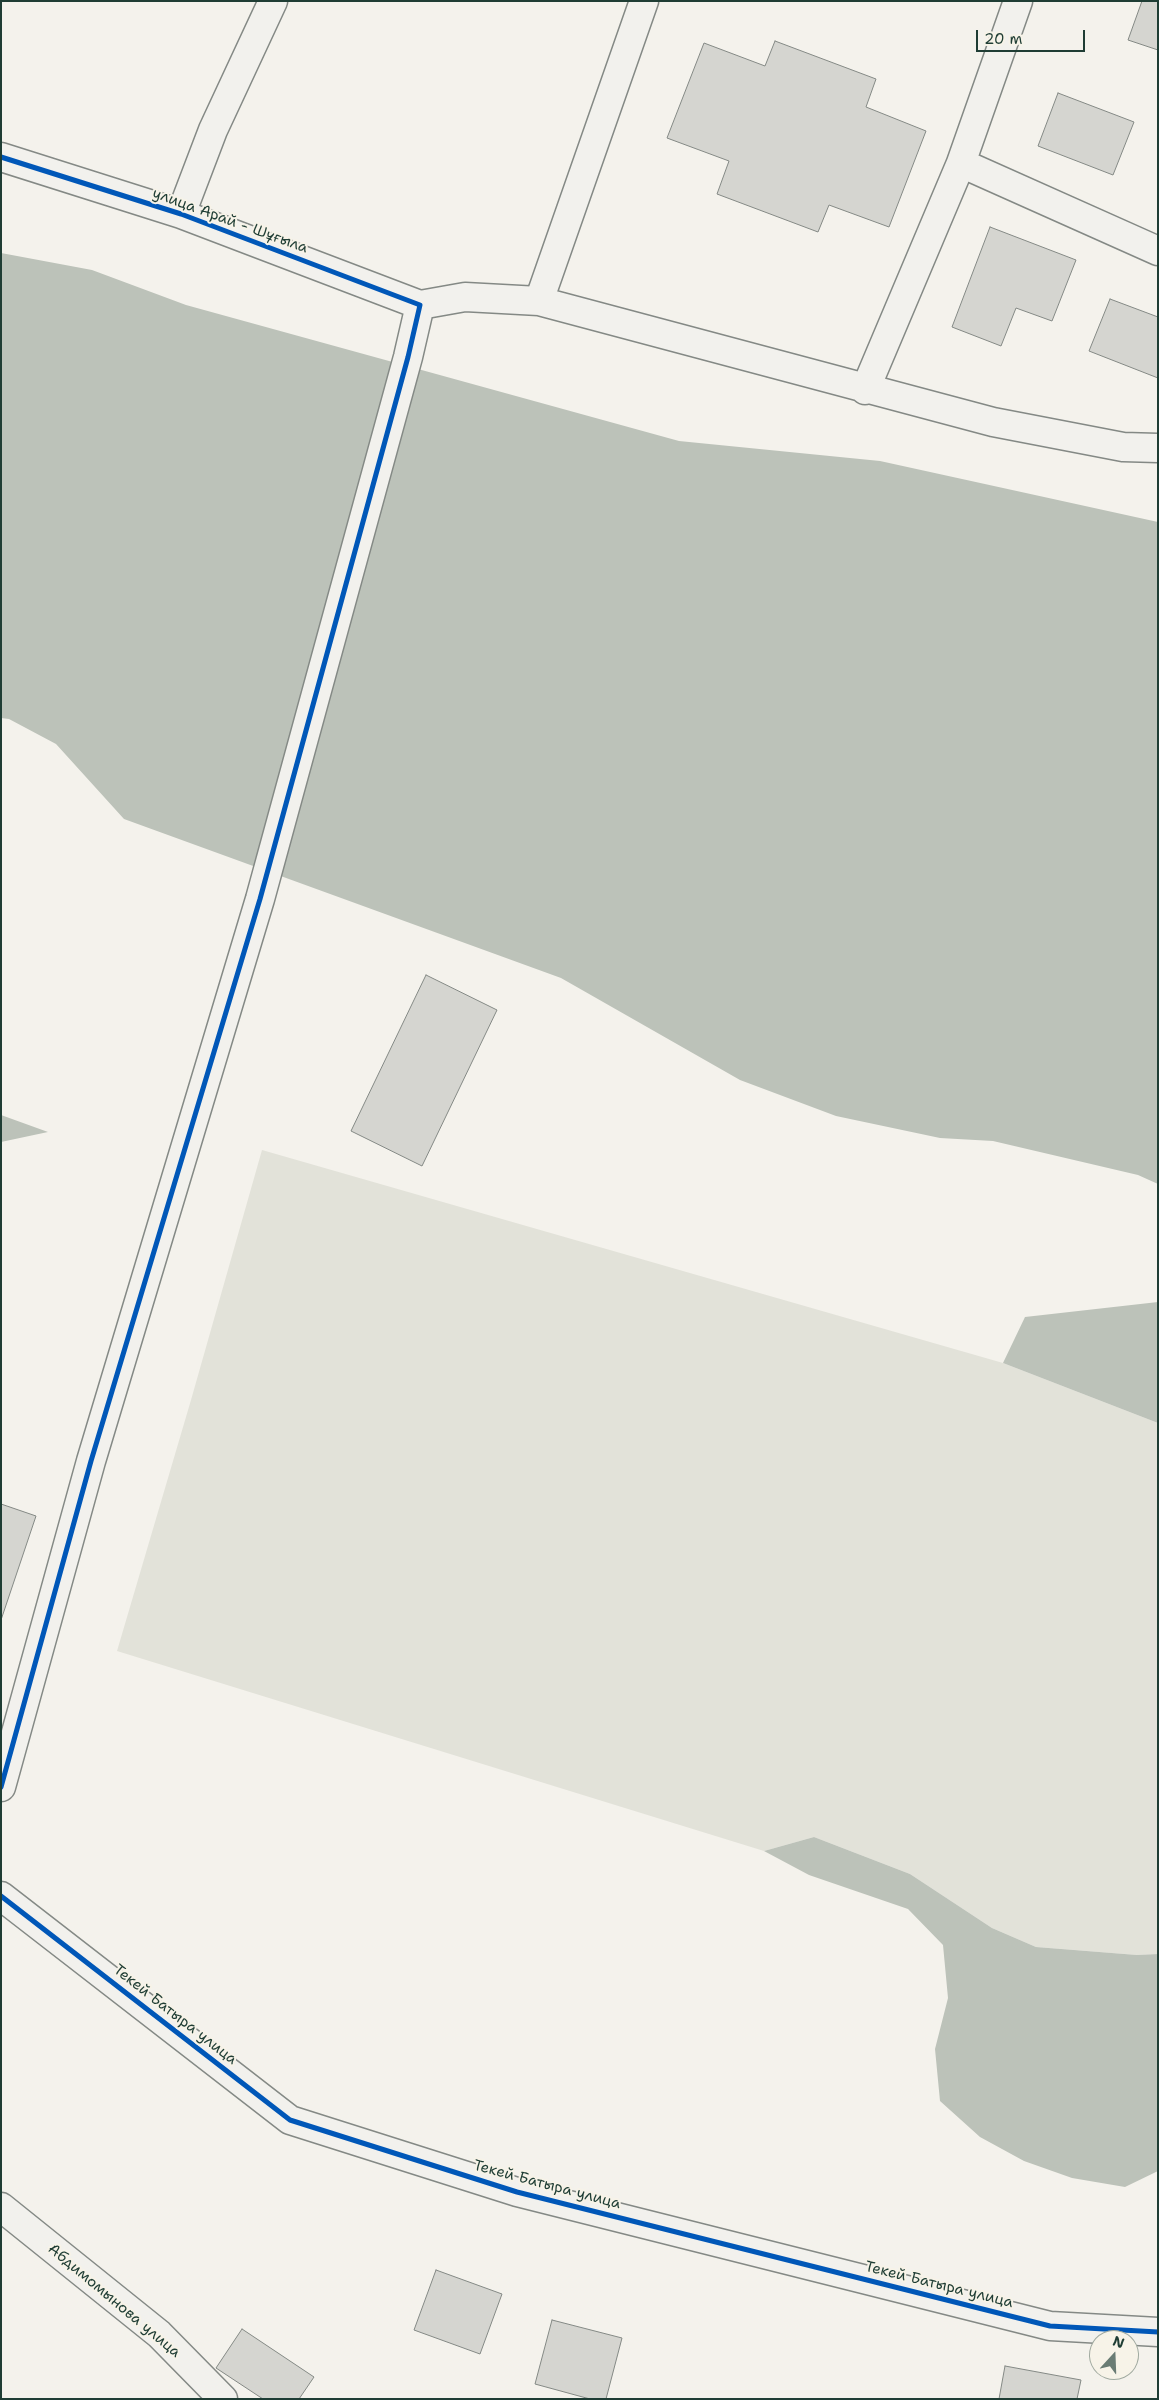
<!DOCTYPE html>
<meta charset="utf-8">
<style>
body{margin:0}
#map{position:relative;width:1159px;height:2400px;overflow:hidden;background:#f4f2ec;font-family:"Shantell Sans",sans-serif}
canvas{display:block}
.frame{position:absolute;inset:0;border:2px solid #1f3d34;pointer-events:none}
.north{position:absolute;left:1089px;top:2330px;width:50px;height:50px;box-sizing:border-box;background:#f7f3e8;border:1px solid #a1aaa0;border-radius:50%;rotate:20deg;font-size:14px;font-weight:700;line-height:20px;text-align:center;color:#1f3d34}
.north::after{content:'';display:block;margin:auto;width:18px;height:22px;background:#6a7c74;clip-path:polygon(50% 0,100% 100%,50% 72%,0 100%)}
.scale{position:absolute;left:976px;top:30px;width:109px;height:22px;box-sizing:border-box;border:2px solid #1f3d34;border-top:0;padding-left:6px;font-size:15px;line-height:18px;white-space:nowrap;color:#1f3d34;-webkit-text-stroke:4px #f7f3e8;paint-order:stroke}
</style>
<div id="map">
<canvas width="1159" height="2400"></canvas>
<div class="frame"></div>
<div class="north">N</div>
<div class="scale">20 m</div>
</div>
<script>
const g = document.querySelector('canvas').getContext('2d');
g.lineJoin = 'round';
function paint(path, color) { g.fillStyle = color; g.fill(path, 'evenodd'); }
const shape = rows => new Path2D(rows.map(r => 'M' + r).join(''));
function stroke(path, color, width, dash) { g.strokeStyle = color; g.lineWidth = width; g.lineCap = dash ? 'butt' : 'round'; g.setLineDash(dash || []); g.stroke(path); }
function write(font, color, halo, rows, align = 'center') {
  g.font = font + ' "Shantell Sans",sans-serif'; g.lineWidth = 4; g.setLineDash([]); g.textBaseline = 'middle'; g.strokeStyle = halo; g.fillStyle = color; for (const [text, x, y, turn = 0] of rows) {
    g.save(); g.translate(x, y); g.rotate((+turn || 0) * Math.PI / 180); g.textAlign = isNaN(turn) ? turn : align; if (halo) g.strokeText(text, 0, 0); g.fillText(text, 0, 0); g.restore();
  }
}
paint(shape([
 [262,1150,1003,1363,1158,1423,1158,1954,1137,1955,1036,1947,992,1928,910,1874,814,1837,764,1851,117,1651,191,1400]
]), '#e2e2d9');
paint(shape([
 [1,253,92,270,186,305,679,441,880,461,1158,522,1158,1184,1138,1175,993,1141,940,1138,836,1116,740,1080,561,978,124,819,56,744,9,719,1,718],
 [1,1115,48,1132,1,1142],
 [1158,1302,1158,1423,1003,1363,1025,1317],
 [814,1837,910,1874,992,1928,1036,1947,1137,1955,1158,1954,1158,2171,1125,2187,1072,2178,1024,2161,980,2137,940,2101,935,2049,948,1998,943,1945,908,1909,809,1875,764,1851]
]), '#bcc2b9');
const building = shape([
 [1142,1,1158,1,1158,50,1128,40,1142,1],
 [775,41,876,79,866,107,926,131,889,227,829,205,818,232,717,194,729,161,667,138,704,43,765,66,775,41],
 [1058,93,1134,122,1113,175,1038,146,1058,93],
 [990,227,1076,260,1052,321,1016,308,1001,346,952,327,990,227],
 [1110,299,1158,317,1158,378,1089,351,1110,299],
 [426,975,497,1010,422,1166,351,1131,426,975],
 [1,1504,36,1516,1,1620,1,1504],
 [436,2270,502,2294,480,2354,414,2330,436,2270],
 [552,2320,622,2338,606,2399,590,2399,535,2384,552,2320],
 [242,2329,314,2377,299,2399,263,2399,216,2368,242,2329],
 [1005,2366,1081,2380,1077,2399,999,2399,1005,2366]
]);
paint(building, '#d5d5d0');
stroke(building, '#848985', 1);
const minor = shape([
 [1,157,181,214,420,305],
 [961,163,1018,1],
 [181,214,213,130,273,1],
 [539,301,644,1],
 [420,305,465,297,539,301,993,422,1123,447,1158,448],
 [865,390,961,163,1158,251],
 [1,1787,91,1461,260,899,408,357,420,305],
 [1,1896,290,2120,517,2192,1050,2326,1158,2332],
 [1,2207,159,2334,223,2399]
]);
stroke(minor, '#848985', 31);
stroke(minor, '#f2f1ed', 28);
stroke(shape([
 [1,157,181,214,420,305,408,357,260,899,91,1461,1,1787],
 [1,1896,290,2120,517,2192,1050,2326,1158,2332]
]), '#0057b8', 5);
write('15px', '#1f3d34', '#f7f3e8', [
 ["улица Арай - Шұғыла",230,221,20],
 ["Текей Батыра улица",175,2015,38],
 ["Текей Батыра улица",547,2185,15],
 ["Текей Батыра улица",939,2285,14],
 ["Абдимомынова улица",114,2301,40]
]);
</script>
